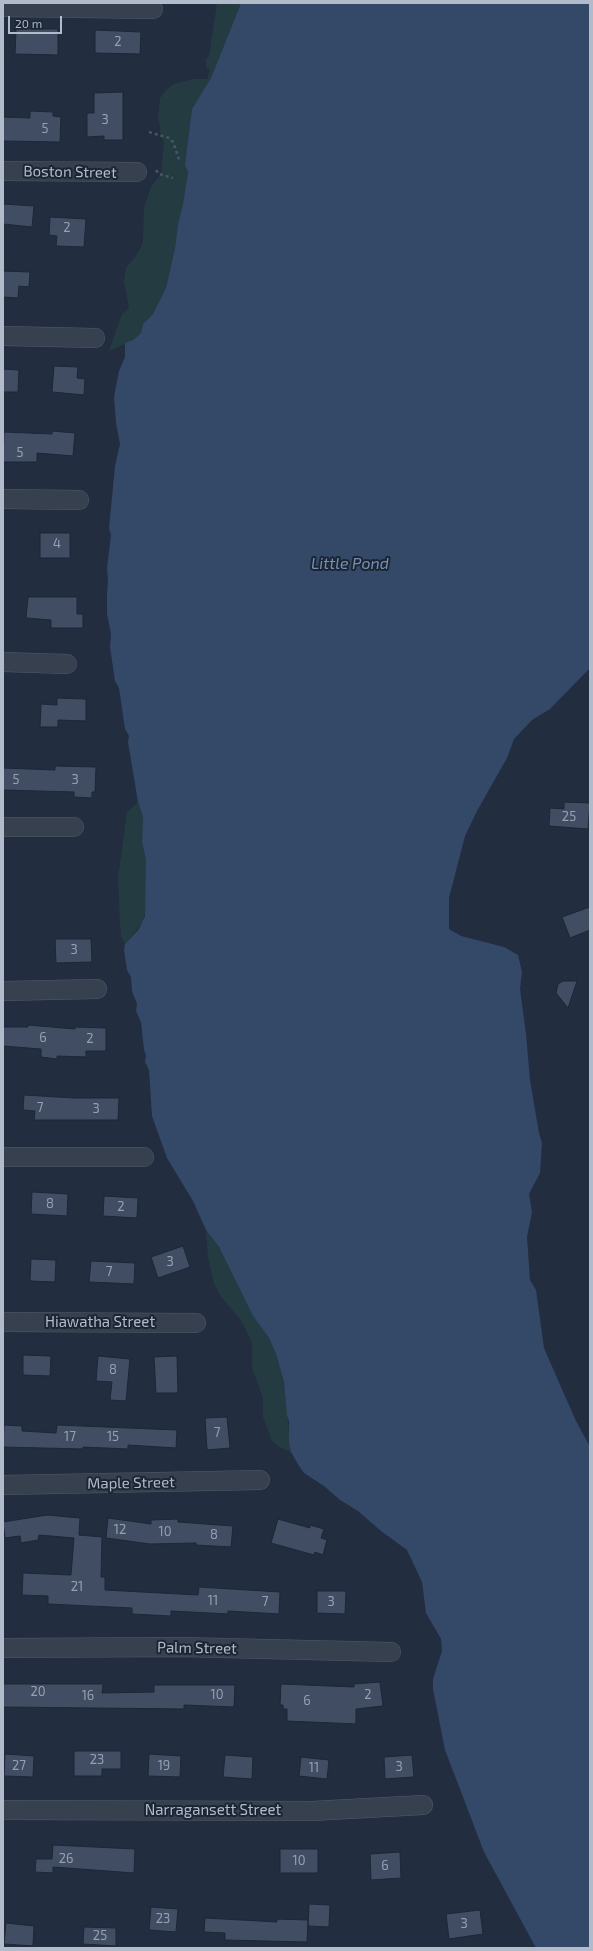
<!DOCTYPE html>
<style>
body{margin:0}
#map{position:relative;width:593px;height:1951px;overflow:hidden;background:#222d40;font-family:"Exo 2",sans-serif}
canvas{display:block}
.frame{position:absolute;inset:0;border:4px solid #b2bbca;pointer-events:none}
.scale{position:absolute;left:8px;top:16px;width:54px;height:18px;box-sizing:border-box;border:2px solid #b2bbca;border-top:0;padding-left:5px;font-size:12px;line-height:14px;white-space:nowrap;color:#b2bbca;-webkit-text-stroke:3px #1b2534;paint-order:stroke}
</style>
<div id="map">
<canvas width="593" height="1951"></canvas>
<div class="frame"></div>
<div class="scale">20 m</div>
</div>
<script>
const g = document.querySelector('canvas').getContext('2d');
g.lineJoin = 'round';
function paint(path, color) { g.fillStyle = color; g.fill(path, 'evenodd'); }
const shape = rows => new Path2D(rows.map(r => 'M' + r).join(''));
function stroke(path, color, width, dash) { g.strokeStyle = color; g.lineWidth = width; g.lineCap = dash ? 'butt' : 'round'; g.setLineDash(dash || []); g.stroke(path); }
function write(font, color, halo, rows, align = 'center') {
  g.font = font + ' "Exo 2",sans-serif'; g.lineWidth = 4; g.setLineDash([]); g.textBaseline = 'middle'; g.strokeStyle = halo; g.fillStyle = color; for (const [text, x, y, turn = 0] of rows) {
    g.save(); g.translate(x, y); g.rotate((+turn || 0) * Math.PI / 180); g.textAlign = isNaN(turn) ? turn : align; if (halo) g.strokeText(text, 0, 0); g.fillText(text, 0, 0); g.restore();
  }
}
paint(shape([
 [217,3,241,3,211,78,192,109,186,156,185,165,188,172,183,204,178,224,175,248,166,288,153,314,143,324,141,333,133,340,109,351,122,314,129,308,124,281,126,268,136,256,143,243,144,208,151,187,161,174,164,143,160,132,160,126,158,119,160,98,166,90,174,84,193,79,207,79,210,70,206,67,206,59,209,57],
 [138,802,143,817,142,842,146,860,146,907,143,922,125,944,121,936,120,924,118,878,127,812],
 [206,1230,219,1247,253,1316,269,1338,276,1354,284,1382,291,1452,279,1447,272,1441,263,1417,263,1398,252,1368,252,1342,241,1320,222,1298,214,1284,208,1256]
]), '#243c41');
paint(shape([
 [241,3,590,3,590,668,550,709,532,720,514,739,507,758,477,811,465,836,449,898,449,929,461,936,504,947,518,955,522,972,520,989,526,1034,530,1080,539,1133,542,1143,540,1173,529,1194,532,1212,527,1237,530,1280,536,1290,544,1348,575,1419,590,1447,590,1948,536,1948,484,1852,445,1750,433,1689,433,1679,442,1651,441,1639,426,1613,422,1582,407,1550,381,1531,358,1511,340,1500,324,1486,304,1473,299,1466,291,1452,289,1441,289,1421,287,1416,284,1382,276,1354,269,1338,253,1316,219,1247,206,1230,193,1201,167,1158,152,1116,149,1070,145,1062,146,1056,144,1049,141,1022,136,1011,137,1004,132,991,131,977,127,970,124,950,125,944,139,929,145,916,146,860,142,842,143,817,138,802,128,742,129,736,125,729,119,688,115,681,110,647,111,634,107,614,107,594,108,581,107,568,111,535,109,528,115,466,120,444,116,423,114,397,119,371,125,357,125,343,133,340,141,333,143,324,153,314,166,288,175,248,178,224,183,204,188,172,185,165,186,156,192,109,211,78]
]), '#344868');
const building = shape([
 [16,29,58,29,58,55,15,54,16,29],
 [95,30,141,32,140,54,95,53,95,30],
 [123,92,123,140,104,140,104,136,87,137,87,113,94,113,94,93,123,92],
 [30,111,53,112,53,116,61,117,60,142,3,141,3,117,30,118,30,111],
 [3,204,34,206,32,227,3,224,3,204],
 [50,217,86,219,84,247,56,246,57,236,49,235,50,217],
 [3,271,30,272,29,287,19,286,18,298,3,297,3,271],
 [54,366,78,367,77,378,85,379,84,395,52,392,54,366],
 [3,369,19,370,18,392,3,392,3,369],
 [52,431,75,433,73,456,37,453,37,462,3,462,4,432,52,434,52,431],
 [40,533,70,533,70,558,40,558,40,533],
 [28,597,77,597,77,614,83,614,83,628,51,628,51,620,26,618,28,597],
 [57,698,86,699,86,721,58,720,58,727,40,727,41,704,57,705,57,698],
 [55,766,96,767,95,792,92,792,92,798,74,797,74,792,3,790,3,768,55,770,55,766],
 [564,802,590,803,588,829,549,826,550,808,564,809,564,802],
 [590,907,590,930,570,938,562,917,590,907],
 [55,939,91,939,92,962,56,963,55,939],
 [563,981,577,981,568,1008,556,993,558,984,563,981],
 [28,1025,75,1029,75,1027,106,1028,106,1051,86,1051,86,1057,57,1056,57,1059,41,1057,41,1049,3,1046,3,1027,28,1027,28,1025],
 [24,1095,74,1098,119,1098,118,1120,34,1120,35,1111,23,1110,24,1095],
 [32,1192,68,1194,67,1216,31,1214,32,1192],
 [104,1196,138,1198,137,1218,103,1216,104,1196],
 [183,1246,190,1267,158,1278,151,1257,183,1246],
 [31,1259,56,1260,55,1282,30,1281,31,1259],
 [91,1261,135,1263,134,1284,89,1282,91,1261],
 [23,1355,51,1356,50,1376,23,1375,23,1355],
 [98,1356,130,1359,126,1401,110,1400,112,1382,96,1381,98,1356],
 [177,1356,178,1393,156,1393,154,1357,177,1356],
 [227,1417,230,1448,207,1450,205,1418,227,1417],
 [4,1425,22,1426,22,1431,56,1433,57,1425,177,1430,176,1448,128,1445,128,1449,83,1447,83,1449,3,1447,4,1425],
 [47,1515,80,1518,79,1535,102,1537,101,1577,105,1577,105,1590,198,1595,199,1587,280,1592,279,1614,228,1611,228,1614,171,1611,171,1616,132,1614,132,1608,48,1604,48,1596,22,1595,23,1573,71,1575,74,1538,39,1535,38,1540,21,1543,20,1536,5,1538,3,1522,47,1515],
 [108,1518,151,1524,151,1520,178,1519,178,1522,233,1526,231,1547,196,1545,196,1543,150,1544,106,1538,108,1518],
 [278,1519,310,1528,310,1525,324,1529,321,1538,327,1540,323,1555,315,1552,314,1555,271,1543,278,1519],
 [317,1591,346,1591,345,1614,317,1613,317,1591],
 [380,1682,383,1706,356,1709,356,1724,287,1721,287,1709,283,1709,283,1705,280,1705,281,1684,354,1687,354,1684,380,1682],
 [3,1684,103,1684,102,1693,154,1692,154,1685,235,1685,234,1707,184,1705,184,1709,3,1707,3,1684],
 [74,1751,121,1751,121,1769,102,1769,102,1776,74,1776,74,1751],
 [5,1754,34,1756,33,1777,4,1776,5,1754],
 [149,1754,181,1756,180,1777,148,1776,149,1754],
 [225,1755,253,1757,252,1779,223,1777,225,1755],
 [412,1755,414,1777,385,1779,384,1757,412,1755],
 [301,1757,329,1760,327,1779,299,1776,301,1757],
 [53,1845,135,1849,134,1873,53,1867,53,1873,35,1872,36,1859,52,1859,53,1845],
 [280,1849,318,1849,318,1873,280,1873,280,1849],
 [400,1852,401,1878,371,1880,370,1854,400,1852],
 [309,1904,330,1905,329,1927,308,1926,309,1904],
 [151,1907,178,1909,176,1932,149,1930,151,1907],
 [480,1910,483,1934,449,1939,446,1914,480,1910],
 [205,1918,277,1922,277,1919,308,1920,307,1942,225,1940,225,1933,204,1932,205,1918],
 [6,1923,34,1926,33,1946,4,1944,6,1923],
 [84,1927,116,1928,116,1946,83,1944,84,1927]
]);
paint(building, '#404d62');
stroke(building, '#1d2736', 1);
const street = shape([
 [3,7,153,9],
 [3,171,137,172],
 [3,336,95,338],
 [3,499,79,500],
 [3,662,67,664],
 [3,827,74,827],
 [3,991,97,989],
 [3,1157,144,1157],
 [3,1322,196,1323],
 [3,1485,260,1480],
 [3,1648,181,1647,391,1652],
 [3,1810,312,1811,423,1805]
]);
stroke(street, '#515b6a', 20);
stroke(shape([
 [149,132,169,138,173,142,180,162],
 [156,170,159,174,173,178]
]), '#42595d', 2.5, [3, 3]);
stroke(street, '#36404f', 19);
write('13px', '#96a0b0', null, [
 ["2",118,42],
 ["3",105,120],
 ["5",45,129],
 ["2",67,228],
 ["5",20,453],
 ["4",57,544],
 ["5",16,780],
 ["3",75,780],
 ["25",569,817],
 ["3",74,950],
 ["6",43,1038],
 ["2",90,1039],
 ["7",40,1108],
 ["3",96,1109],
 ["8",50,1204],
 ["2",121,1207],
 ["3",170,1262],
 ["7",109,1272],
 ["8",113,1370],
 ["7",217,1433],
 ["17",70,1437],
 ["15",113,1437],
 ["12",120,1530],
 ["10",165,1532],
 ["8",214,1535],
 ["21",77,1587],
 ["11",213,1601],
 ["7",265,1602],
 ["3",331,1602],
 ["20",38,1692],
 ["10",217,1695],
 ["2",368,1695],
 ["16",88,1696],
 ["6",307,1701],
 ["23",97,1760],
 ["27",19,1766],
 ["19",164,1766],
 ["3",399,1767],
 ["11",314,1768],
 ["26",66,1859],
 ["10",299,1861],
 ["6",385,1866],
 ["23",163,1919],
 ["3",464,1924],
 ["25",100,1936]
]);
write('15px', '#b2bbca', '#1b2534', [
 ["Boston Street",70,172,1],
 ["Hiawatha Street",100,1322],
 ["Maple Street",131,1483,-1],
 ["Palm Street",197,1648,1],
 ["Narragansett Street",213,1810]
]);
write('italic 16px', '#778fb4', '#1b2534', [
 ["Little Pond",350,564]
]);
</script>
